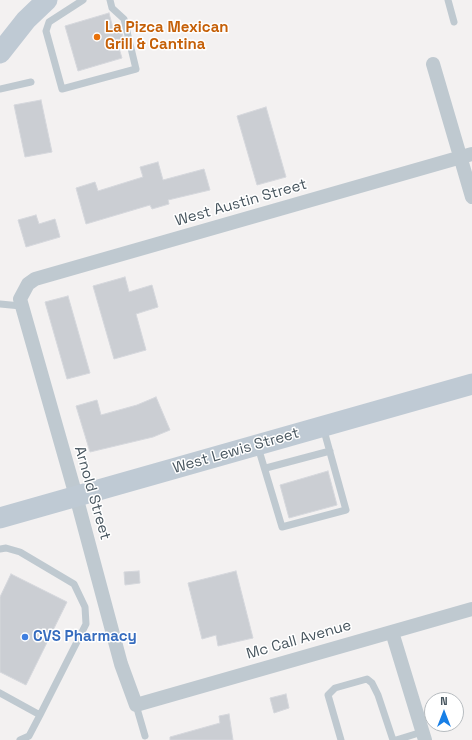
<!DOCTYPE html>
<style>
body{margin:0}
#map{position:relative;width:472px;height:740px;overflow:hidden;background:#f3f1f1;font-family:"Space Grotesk",sans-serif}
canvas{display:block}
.north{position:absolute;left:424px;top:692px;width:40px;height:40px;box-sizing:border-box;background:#fff;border:1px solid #b6bbbf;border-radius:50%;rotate:0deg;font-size:11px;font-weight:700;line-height:16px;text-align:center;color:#48565f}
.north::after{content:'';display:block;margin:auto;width:14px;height:18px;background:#187fe6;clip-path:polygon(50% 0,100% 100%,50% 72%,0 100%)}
</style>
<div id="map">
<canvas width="472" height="740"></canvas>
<div class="north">N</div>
</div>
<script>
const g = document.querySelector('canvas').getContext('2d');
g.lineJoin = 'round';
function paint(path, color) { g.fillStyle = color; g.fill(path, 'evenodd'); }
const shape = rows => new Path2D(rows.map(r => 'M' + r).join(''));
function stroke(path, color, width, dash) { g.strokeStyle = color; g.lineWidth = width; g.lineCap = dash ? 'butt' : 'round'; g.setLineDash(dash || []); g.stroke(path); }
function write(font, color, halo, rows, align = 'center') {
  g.font = font + ' "Space Grotesk",sans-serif'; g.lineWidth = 3; g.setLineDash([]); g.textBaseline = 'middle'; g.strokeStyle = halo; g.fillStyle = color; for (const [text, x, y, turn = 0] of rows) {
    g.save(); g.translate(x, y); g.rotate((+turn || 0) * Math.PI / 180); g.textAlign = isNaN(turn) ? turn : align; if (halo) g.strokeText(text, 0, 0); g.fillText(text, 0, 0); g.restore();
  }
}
const building = shape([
 [109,13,114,32,121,30,125,43,118,45,122,58,78,71,65,26,109,13],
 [41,100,52,152,25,157,14,105,41,100],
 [266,107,286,177,257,185,237,116,266,107],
 [158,162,163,180,204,169,210,190,168,200,169,204,152,209,150,205,86,224,76,188,95,182,98,191,143,177,140,167,158,162],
 [36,215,39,224,55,219,60,237,26,247,18,220,36,215],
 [125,277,129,292,152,285,158,307,136,314,146,350,114,359,93,286,125,277],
 [68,296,90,373,67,379,45,302,68,296],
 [156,397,170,430,153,437,90,452,76,406,97,400,101,415,137,405,156,397],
 [328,471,337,505,289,518,280,485,328,471],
 [139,571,140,583,125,585,124,572,139,571],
 [236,571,253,638,218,646,216,635,202,639,188,583,236,571],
 [11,574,67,602,26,685,0,672,0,597,11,574],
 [286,694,289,708,274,713,270,698,286,694],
 [229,714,233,740,170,740,170,737,220,723,219,716,229,714]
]);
paint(building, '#cbced3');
stroke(building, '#d5d7dc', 1);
stroke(shape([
 [83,0,49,22,46,31,62,89,136,69,124,19,112,8,110,0],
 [448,0,454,22],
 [0,89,31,82],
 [0,304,21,306],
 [258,447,282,527,346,510,323,427],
 [266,468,330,451],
 [0,549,6,548,20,552,74,584,85,607,86,624,40,715],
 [0,693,40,715,29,736,20,740],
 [136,705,145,736],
 [341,740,328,695,335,688,367,679,372,683,378,695,393,740],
 [396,740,422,732]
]), '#bfc9d0', 7);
stroke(shape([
 [433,64,472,197],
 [472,154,35,279,28,284,20,299,76,496,121,664,136,705,472,609],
 [392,632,425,740]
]), '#bfc9d0', 14);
stroke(shape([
 [0,53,26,20,47,0],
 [0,518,472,384]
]), '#bfcad4', 21);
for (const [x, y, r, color] of [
 [97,37,4,"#e8710a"],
 [25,637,4,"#3f7fe0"]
]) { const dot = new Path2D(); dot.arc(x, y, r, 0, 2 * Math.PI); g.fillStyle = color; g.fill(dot); stroke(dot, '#fff', 1.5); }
write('bold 15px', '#c56008', '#fff', [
 ["La Pizca Mexican",105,28],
 ["Grill & Cantina",105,45]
], 'left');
write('15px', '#48565f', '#fff', [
 ["West Austin Street",241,203,-16],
 ["West Lewis Street",236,451,-16],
 ["Arnold Street",92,493,74],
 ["Mc Call Avenue",299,640,-16]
]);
write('bold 15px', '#366cbe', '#fff', [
 ["CVS Pharmacy",33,637]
], 'left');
</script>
